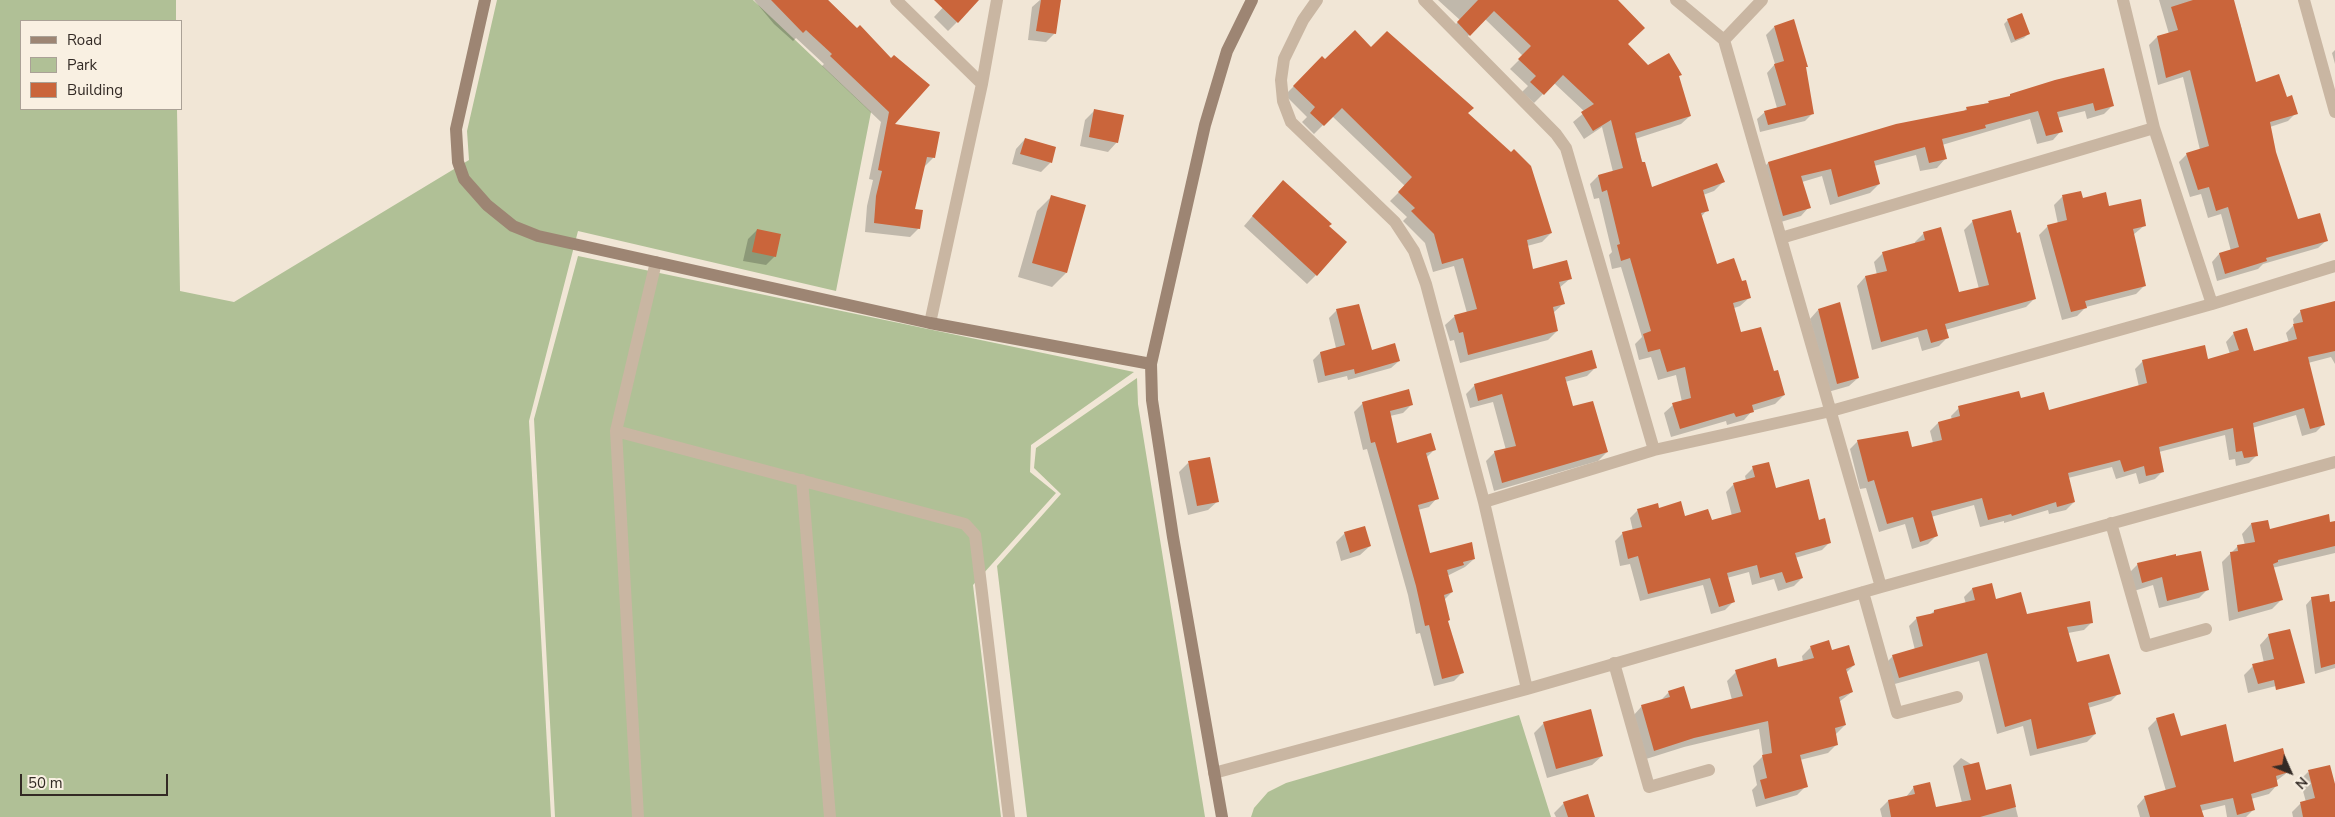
<!DOCTYPE html>
<style>
body{margin:0}
#map{position:relative;width:2335px;height:817px;overflow:hidden;background:#f1e6d6;font-family:"Nunito Sans",sans-serif}
canvas{display:block}
.legend{position:absolute;left:20px;top:20px;width:162px;height:90px;box-sizing:border-box;background:#f9f0e2;border:1px solid #aaa196;margin:0;padding:6px 9px;list-style:none;font-size:15px;color:#332a25}
.legend li{display:flex;align-items:center;gap:10px;height:25px}
.legend b{width:25px;border:1px solid #aaa196}
.north{position:absolute;left:2265px;top:747px;width:50px;height:50px;-webkit-text-stroke:4px #f9f0e2;paint-order:stroke;rotate:134deg;font-size:14px;font-weight:700;line-height:20px;text-align:center;color:#332a25}
.north::after{content:'';display:block;margin:auto;width:18px;height:22px;background:#332a25;clip-path:polygon(50% 0,100% 100%,50% 72%,0 100%)}
.scale{position:absolute;left:20px;top:774px;width:148px;height:22px;box-sizing:border-box;border:2px solid #332a25;border-top:0;padding-left:6px;font-size:15px;line-height:18px;white-space:nowrap;color:#332a25;-webkit-text-stroke:4px #f9f0e2;paint-order:stroke}
</style>
<div id="map">
<canvas width="2335" height="817"></canvas>
<ul class="legend">
<li><b style="height:6px;background:#9d8573"></b>Road</li>
<li><b style="height:14px;background:#b0c096"></b>Park</li>
<li><b style="height:14px;background:#ca653b"></b>Building</li>
</ul>
<div class="north">N</div>
<div class="scale">50 m</div>
</div>
<script>
const g = document.querySelector('canvas').getContext('2d');
g.lineJoin = 'round';
function paint(path, color) { g.fillStyle = color; g.fill(path, 'evenodd'); }
const shape = rows => new Path2D(rows.map(r => 'M' + r).join(''));
function stroke(path, color, width, dash) { g.strokeStyle = color; g.lineWidth = width; g.lineCap = dash ? 'butt' : 'round'; g.setLineDash(dash || []); g.stroke(path); }
paint(shape([
 [0,0,176,0,176,21,21,21,21,109,177,109,180,291,234,302,469,160,467,131,497,0,753,0,871,112,836,291,578,231,529,421,551,817,0,817],
 [578,256,1134,372,1031,445,1030,472,1056,493,973,585,1001,817,555,817,534,419],
 [1137,378,1138,404,1205,817,1027,817,997,566,1061,494,1034,468,1036,448],
 [1519,715,1551,817,1251,817,1254,808,1268,792,1286,783]
]), '#b0c096');
paint(shape([
 [754,0,828,0,857,30,891,60,892,124,938,133,933,158,924,167,913,210,919,228,910,237,865,232,867,206,873,180,869,179,881,122,822,66,824,64,796,38,793,41,774,24],
 [950,0,971,0,957,22,948,31,934,17],
 [1040,0,1057,0,1055,33,1046,42,1028,40,1032,7],
 [1438,0,1615,0,1626,44,1648,66,1678,77,1690,116,1681,124,1635,139,1651,188,1723,182,1714,191,1703,195,1707,210,1701,217,1716,265,1741,283,1749,298,1740,306,1734,308,1741,334,1773,373,1784,395,1775,404,1752,411,1744,420,1727,425,1726,421,1671,437,1664,413,1673,405,1682,402,1676,375,1658,380,1651,357,1639,360,1635,344,1642,337,1621,267,1612,269,1609,255,1612,252,1599,198,1594,199,1590,184,1598,176,1613,172,1602,127,1584,139,1573,122,1585,112,1554,83,1534,103,1522,92,1528,86,1510,69,1523,56,1485,19,1461,43,1449,31,1460,20],
 [2159,0,2233,0,2242,30,2240,32,2255,84,2286,98,2296,113,2288,121,2270,127,2275,152,2297,221,2326,241,2318,248,2263,264,2258,269,2217,281,2212,262,2219,254,2231,251,2221,214,2208,218,2201,194,2190,197,2179,162,2187,154,2200,150,2183,77,2158,85,2149,45,2157,37,2169,34],
 [2008,20,2028,34,2024,38,2011,43,2004,24],
 [1774,27,1805,68,1813,113,1805,121,1760,132,1757,119,1765,112,1777,108,1767,73,1775,64,1766,35],
 [1371,49,1467,113,1551,233,1542,242,1527,246,1532,270,1571,278,1559,288,1563,304,1553,313,1557,331,1548,340,1460,363,1454,340,1450,341,1445,325,1454,317,1467,313,1454,266,1433,272,1425,243,1403,221,1407,217,1390,201,1405,186,1332,116,1314,134,1302,122,1307,117,1285,95,1322,58,1325,61],
 [2335,50,2335,64,2332,53],
 [2056,81,2113,105,2104,114,2087,119,2085,111,2057,118,2061,131,2053,140,2037,144,2030,119,1942,145,1945,159,1937,168,1920,171,1916,155,1874,166,1879,184,1870,193,1830,205,1822,176,1802,182,1809,207,1801,216,1774,224,1759,172,1768,163,1896,126,1963,112,1967,108,2008,98],
 [1094,111,1117,142,1108,152,1080,146,1085,120],
 [1025,139,1055,147,1050,163,1041,172,1012,164,1016,149],
 [1274,191,1316,275,1307,284,1244,226],
 [1051,197,1066,273,1052,287,1018,277,1037,211],
 [2062,197,2082,199,2108,208,2145,225,2133,235,2145,285,2136,294,2086,307,2077,316,2062,320,2039,235,2048,226,2058,224,2054,205],
 [1973,221,2035,298,2026,307,1945,330,1947,338,1939,346,1922,351,1918,337,1872,350,1857,286,1865,277,1877,275,1874,262,1883,253,1915,244,1915,242,1924,233,1958,294,1979,289,1964,230],
 [757,230,775,256,766,265,743,261,748,239],
 [2335,303,2335,364,2331,357,2308,363,2324,424,2316,432,2302,436,2296,415,2252,428,2257,455,2249,463,2236,466,2235,459,2229,460,2225,435,2159,452,2163,471,2155,479,2139,484,2136,473,2116,479,2112,467,2068,478,2074,502,2066,510,2049,514,2048,510,2004,523,2004,521,1980,527,1974,505,1931,517,1936,536,1928,544,1912,549,1905,524,1879,532,1866,488,1860,489,1850,449,1858,441,1911,448,1933,443,1930,431,1938,423,1952,420,1951,416,1959,408,2020,400,2048,411,2139,387,2135,369,2143,361,2207,360,2230,354,2226,342,2234,333,2254,353,2289,343,2286,333,2294,325,2293,319,2301,311],
 [1337,310,1371,351,1399,361,1391,368,1348,380,1347,376,1318,383,1313,360,1320,353,1336,348,1329,318],
 [1818,310,1858,378,1849,386,1828,392,1810,319],
 [1595,368,1587,376,1565,382,1572,407,1607,452,1598,461,1494,491,1486,461,1495,452,1506,450,1493,402,1470,408,1466,394,1475,385],
 [1363,403,1412,404,1403,413,1390,416,1396,444,1434,450,1426,458,1437,498,1429,507,1418,510,1430,555,1474,559,1465,567,1447,576,1452,592,1444,600,1447,622,1462,673,1454,681,1434,686,1420,633,1416,634,1408,595,1367,449,1363,450,1354,412],
 [1188,463,1218,501,1208,510,1188,515,1179,472],
 [1753,468,1775,490,1819,521,1830,542,1822,550,1795,558,1802,578,1794,586,1778,591,1774,579,1752,585,1749,572,1727,578,1733,602,1725,610,1711,614,1703,585,1640,601,1630,564,1620,566,1615,541,1623,533,1633,531,1630,518,1638,510,1658,509,1685,517,1711,522,1732,516,1726,492,1734,484,1746,480,1745,476],
 [2335,523,2335,553,2272,568,2281,600,2272,609,2229,621,2222,562,2238,546,2245,545,2242,534,2251,524,2269,530],
 [1345,533,1370,546,1360,555,1341,561,1336,542],
 [2138,564,2208,589,2199,598,2159,608,2153,585,2134,591,2129,573],
 [1991,584,1995,600,2026,616,2092,622,2084,630,2068,633,2077,664,2119,693,2111,701,2088,708,2095,734,2087,742,2030,756,2023,726,1997,734,1979,661,1891,685,1885,664,1893,656,1915,650,1909,626,1917,618,1930,615,1934,611,1966,604,1964,597,1972,589],
 [2312,598,2329,603,2335,603,2335,668,2315,674,2306,605],
 [2269,635,2292,682,2248,693,2244,675,2253,666,2264,663,2260,645],
 [1811,647,1831,652,1854,665,1846,673,1852,692,1839,702,1845,725,1836,734,1837,744,1828,753,1800,760,1806,786,1797,795,1756,807,1752,790,1757,785,1753,766,1763,756,1759,729,1684,747,1646,759,1633,716,1642,706,1660,701,1669,692,1690,710,1732,700,1727,681,1736,672,1777,668,1803,662,1802,656],
 [2157,719,2180,738,2233,764,2288,772,2276,781,2277,785,2269,794,2251,799,2253,810,2246,817,2227,817,2225,805,2201,811,2202,817,2140,817,2137,806,2145,797,2166,791,2148,728],
 [1544,723,1602,756,1592,765,1547,778,1534,733],
 [1961,758,1979,769,1985,791,2011,789,2018,817,1882,817,1880,809,1888,801,1906,797,1914,787,1935,808,1962,803,1953,766],
 [2308,772,2335,804,2335,817,2293,817,2292,812,2300,804,2306,802,2300,780],
 [1564,803,1591,817,1556,817,1554,813]
]), '#0003');
paint(shape([
 [771,0,828,0,857,28,860,25,891,58,894,55,930,85,895,124,940,132,935,158,927,157,915,209,923,210,920,229,874,223,876,196,882,171,878,170,889,112,830,56,832,54,806,30,803,33],
 [934,0,979,0,958,23],
 [1041,0,1061,0,1056,34,1036,31],
 [1478,0,1618,0,1645,28,1628,44,1648,65,1669,53,1682,75,1679,76,1691,116,1635,133,1642,162,1645,162,1652,187,1717,163,1725,182,1703,190,1709,211,1701,213,1717,264,1734,258,1742,281,1746,280,1751,298,1733,303,1741,332,1761,327,1774,371,1778,370,1785,395,1752,405,1754,412,1736,417,1734,413,1680,429,1672,403,1691,398,1685,367,1667,372,1660,349,1648,352,1643,334,1651,331,1630,258,1621,261,1617,245,1620,244,1607,190,1602,192,1598,175,1623,168,1611,120,1593,131,1581,112,1594,104,1563,75,1544,95,1530,82,1536,76,1518,59,1531,46,1494,11,1470,36,1457,22],
 [2193,0,2234,0,2256,82,2279,74,2287,97,2292,95,2298,114,2270,122,2276,152,2298,219,2320,213,2328,241,2266,258,2267,261,2225,274,2219,253,2239,247,2228,207,2216,211,2209,187,2198,190,2186,153,2209,146,2190,70,2166,78,2157,36,2178,30,2171,7],
 [2022,13,2030,34,2015,40,2007,19],
 [1794,19,1808,67,1806,67,1814,114,1768,125,1764,111,1786,105,1774,64,1784,61,1774,26],
 [1355,30,1371,47,1387,31,1474,108,1468,113,1511,152,1514,149,1531,166,1552,233,1527,240,1533,269,1567,260,1572,279,1559,282,1565,304,1553,307,1558,331,1468,355,1463,332,1459,333,1454,315,1477,309,1463,258,1442,264,1434,234,1411,211,1415,208,1398,192,1412,177,1342,108,1324,126,1310,113,1315,107,1293,86,1322,56,1325,59],
 [2104,68,2114,106,2095,111,2093,103,2057,112,2063,132,2046,136,2038,111,1985,125,1986,128,1942,139,1947,159,1929,163,1925,147,1874,161,1880,184,1838,197,1831,169,1801,176,1811,208,1783,216,1768,162,1896,124,1967,110,1966,107,1989,103,1988,101,2010,96,2010,94,2055,80],
 [1094,109,1124,115,1118,143,1089,137],
 [1025,138,1056,147,1052,163,1020,154],
 [1283,180,1332,224,1329,226,1347,242,1317,276,1252,216],
 [2081,191,2083,198,2106,192,2109,206,2141,199,2146,226,2133,229,2146,286,2085,301,2087,308,2071,312,2047,225,2067,220,2062,195],
 [1051,195,1086,205,1067,273,1032,263],
 [2011,210,2017,233,2020,232,2036,299,1945,324,1949,338,1931,343,1927,329,1881,342,1865,276,1887,271,1882,252,1925,240,1923,232,1941,227,1959,292,1989,285,1972,220],
 [757,229,781,234,776,257,752,252],
 [2335,301,2335,351,2308,357,2325,425,2310,429,2304,408,2253,423,2258,456,2244,458,2242,451,2236,452,2233,428,2159,447,2164,472,2146,476,2144,466,2124,472,2120,460,2068,473,2075,502,2057,507,2056,502,2012,516,2011,514,1988,520,1982,498,1931,511,1938,536,1920,542,1913,517,1887,524,1874,480,1868,482,1857,440,1908,431,1912,447,1942,440,1938,422,1960,416,1958,406,2019,391,2021,398,2044,392,2049,410,2147,383,2142,360,2205,345,2208,359,2239,350,2233,332,2247,328,2254,351,2297,339,2293,324,2303,322,2300,310],
 [1840,302,1859,378,1837,384,1818,309],
 [1359,304,1372,350,1395,343,1400,361,1355,374,1354,369,1325,376,1320,352,1345,345,1336,309],
 [1592,350,1597,368,1565,377,1573,406,1593,401,1608,452,1502,483,1494,451,1516,446,1502,394,1478,401,1474,384],
 [1409,389,1413,405,1390,411,1397,443,1431,433,1436,450,1426,453,1439,499,1418,505,1430,553,1472,542,1475,559,1463,562,1464,565,1447,570,1453,592,1444,595,1450,620,1448,621,1464,673,1442,679,1429,625,1425,626,1416,586,1375,442,1371,443,1362,402],
 [1210,457,1219,502,1197,506,1188,461],
 [1769,462,1776,488,1809,479,1819,520,1825,518,1831,543,1795,553,1803,578,1786,583,1782,572,1760,578,1757,565,1727,573,1735,602,1719,607,1710,578,1648,594,1638,556,1628,559,1622,532,1642,527,1637,509,1658,503,1659,508,1681,501,1685,516,1708,509,1712,520,1741,512,1733,483,1755,477,1752,466],
 [2329,514,2330,522,2335,521,2335,546,2278,560,2278,562,2273,564,2283,600,2238,612,2230,552,2238,551,2237,545,2255,542,2251,523,2268,520,2270,529],
 [1365,526,1371,546,1350,553,1344,532],
 [2201,551,2209,590,2167,601,2162,577,2142,583,2137,563,2176,554,2176,556],
 [1992,583,1996,599,2021,592,2027,614,2090,601,2093,623,2067,627,2077,662,2109,654,2121,694,2088,703,2096,734,2037,749,2031,719,2005,727,1987,653,1899,678,1892,655,1923,646,1916,617,1934,613,1934,610,1975,600,1972,588],
 [2329,594,2330,602,2335,601,2335,664,2321,668,2311,597],
 [2290,629,2305,683,2276,690,2274,680,2258,684,2252,664,2274,659,2268,634],
 [1829,640,1832,650,1849,645,1855,665,1846,669,1853,692,1839,697,1846,725,1835,728,1838,745,1800,755,1808,787,1765,799,1760,780,1767,778,1762,755,1772,753,1768,721,1694,738,1654,751,1641,705,1670,697,1668,691,1684,686,1691,709,1743,696,1735,670,1776,658,1778,667,1814,658,1810,646],
 [1591,709,1603,756,1556,769,1543,722],
 [2174,713,2181,736,2226,724,2234,762,2283,748,2289,772,2276,776,2278,786,2251,794,2255,810,2237,815,2233,798,2200,805,2204,817,2150,817,2144,796,2176,787,2156,718],
 [1979,762,1986,790,2011,784,2016,807,1980,817,1891,817,1888,800,1915,794,1913,786,1930,782,1936,807,1971,800,1963,766],
 [2330,765,2335,784,2335,817,2303,817,2300,802,2315,798,2308,770],
 [1588,794,1595,817,1568,817,1563,802]
]), '#ca653b');
stroke(shape([
 [896,0,982,84],
 [1317,0,1303,20,1284,59,1281,80,1283,101,1291,122,1395,222,1414,251,1426,284,1484,502,1527,689],
 [1424,0,1556,134,1566,148,1654,450],
 [1676,0,1724,40,1881,587],
 [2123,0,2154,128,2212,304],
 [2304,0,2335,112],
 [1724,40,1762,0],
 [1781,238,2154,128],
 [930,323,982,84,997,0],
 [616,431,965,524,975,535,1009,817],
 [802,480,830,817],
 [1484,502,1654,450,1831,411,2212,304,2335,266],
 [2111,523,2146,646,2206,629],
 [1863,592,1897,713,1957,697],
 [1614,663,1649,787,1709,770],
 [1214,773,1527,689,1881,587,2335,462],
 [638,817,616,431,656,262]
]), '#c9b6a2', 12);
stroke(shape([
 [485,0,456,129,458,162,464,179,487,205,513,226,538,236,930,323,1151,364],
 [1222,817,1173,537,1152,400,1151,364,1205,125,1227,51,1252,0]
]), '#9d8573', 12);
</script>
